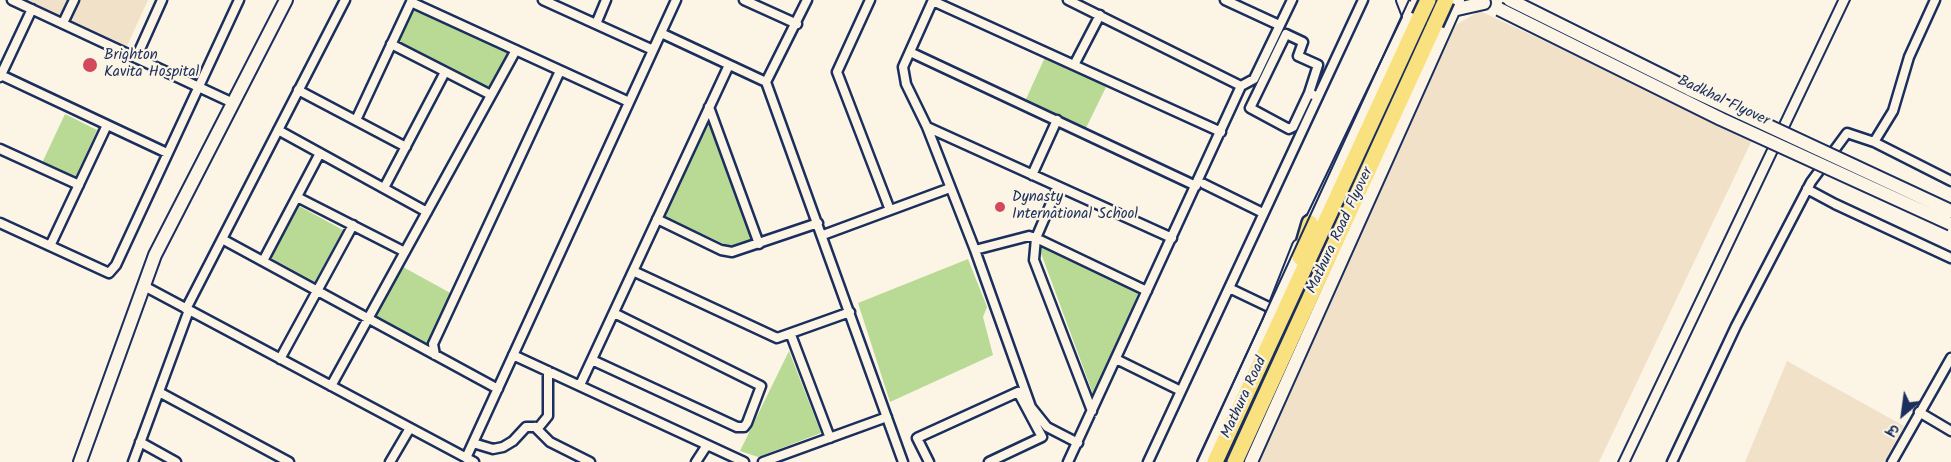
<!DOCTYPE html>
<meta charset="utf-8">
<style>
body{margin:0}
#map{position:relative;width:1951px;height:462px;overflow:hidden;background:#fcf5e5;font-family:Kalam,"Playpen Sans Deva",sans-serif}
canvas{display:block}
.north{position:absolute;left:1873px;top:384px;width:60px;height:60px;-webkit-text-stroke:4px #fcf5e5;paint-order:stroke;rotate:209deg;font-size:16px;font-weight:700;line-height:24px;text-align:center;color:#1b2f5e}
.north::after{content:'';display:block;margin:auto;width:21px;height:27px;background:#1b2f5e;clip-path:polygon(50% 0,100% 100%,50% 72%,0 100%)}
</style>
<div id="map">
<canvas width="1951" height="462"></canvas>
<div class="north">उ</div>
</div>
<script>
const g = document.querySelector('canvas').getContext('2d');
g.lineJoin = 'round';
function paint(path, color) { g.fillStyle = color; g.fill(path, 'evenodd'); }
const shape = rows => new Path2D(rows.map(r => 'M' + r).join(''));
function stroke(path, color, width, dash) { g.strokeStyle = color; g.lineWidth = width; g.lineCap = dash ? 'butt' : 'round'; g.setLineDash(dash || []); g.stroke(path); }
function write(font, color, halo, rows, align = 'center') {
  g.font = font + ' Kalam,sans-serif'; g.lineWidth = 4.5; g.setLineDash([]); g.textBaseline = 'middle'; g.strokeStyle = halo; g.fillStyle = color; for (const [text, x, y, turn = 0] of rows) {
    g.save(); g.translate(x, y); g.rotate((+turn || 0) * Math.PI / 180); g.textAlign = isNaN(turn) ? turn : align; if (halo) g.strokeText(text, 0, 0); g.fillText(text, 0, 0); g.restore();
  }
}
paint(shape([
 [28,0,148,0,127,46],
 [1480,11,1753,138,1599,462,1248,462,1442,43,1457,24],
 [1787,361,1904,426,1884,462,1745,462]
]), '#f1e1c9');
paint(shape([
 [412,8,509,54,490,90,395,42],
 [1046,55,1107,85,1086,128,1026,99],
 [65,114,97,130,75,178,42,163],
 [708,123,754,239,731,247,664,216],
 [299,206,343,230,315,282,271,258],
 [1038,245,1139,292,1093,394],
 [968,259,987,307,983,317,993,355,890,402,858,303],
 [403,267,454,295,432,346,376,316],
 [789,351,821,433,758,457,740,451]
]), '#b8da94');
const street = shape([
 [12,0,233,103],
 [543,0,653,50],
 [744,0,797,24],
 [870,0,837,72,890,210],
 [933,0,903,67,906,84,927,127,975,250,1031,407,1047,427,1078,443],
 [1068,0,1241,86,1254,79,1292,0],
 [1225,0,1279,25],
 [933,1,1221,132],
 [411,2,629,102],
 [63,23,74,0],
 [596,24,606,0],
 [661,33,766,82,903,462],
 [391,44,491,95],
 [910,52,1196,186],
 [136,58,162,0],
 [1074,65,1100,15],
 [1,75,167,153],
 [0,77,32,9],
 [766,82,807,0],
 [298,90,406,147],
 [1309,93,1293,127,1289,129,1250,108,1286,34,1303,42,1298,56,1318,65,1309,93,1318,97],
 [709,107,759,244],
 [356,120,412,0],
 [927,127,1172,238],
 [278,130,427,212],
 [1874,142,1951,181],
 [0,149,79,185],
 [1032,175,1057,120],
 [1204,184,1263,213],
 [1058,187,1036,238,1034,260,1092,411],
 [384,188,445,72],
 [1807,189,1835,204,1951,258],
 [297,197,405,252],
 [657,219,721,250,732,252,818,223],
 [0,223,109,273,116,265,239,0],
 [823,235,950,188],
 [222,239,498,389],
 [50,246,107,125],
 [975,250,1029,236,1036,238,1147,291],
 [263,261,320,153],
 [633,271,777,338,850,312],
 [144,286,474,462],
 [1229,288,1273,309],
 [186,309,345,0],
 [791,335,830,438],
 [435,355,433,344,560,71],
 [513,355,744,462],
 [280,359,353,225],
 [1116,359,1181,391],
 [592,360,737,427,744,427,747,423,761,386,614,313],
 [580,385,729,65],
 [331,386,516,50],
 [159,392,289,462],
 [1919,412,1951,431],
 [535,427,550,442,590,462],
 [140,442,176,462],
 [473,443,493,449,503,447,513,441,526,427,539,427,548,416,548,371],
 [466,458,676,0],
 [133,462,189,310],
 [390,462,410,428],
 [696,462,707,445],
 [763,462,887,417],
 [929,462,917,438,1018,392,1042,437,989,462],
 [1068,462,1241,86],
 [1148,462,1363,0],
 [1672,462,1736,326,1811,182,1847,133,1874,142,1893,111,1909,57,1935,0],
 [1892,462,1951,358]
]);
const secondary = shape([
 [1403,0,1410,18],
 [1453,10,1484,3],
 [1307,231,1418,0],
 [80,462,155,255,286,0],
 [1204,462,1269,322,1299,246],
 [1251,462,1458,0]
]);
const highway = shape([
 [1300,257,1310,223],
 [1215,462,1420,17],
 [1235,462,1435,24]
]);
stroke(street, '#1b2f5e', 13);
stroke(secondary, '#1b2f5e', 16);
stroke(highway, '#1b2f5e', 20);
stroke(street, '#fcf5e5', 8);
stroke(secondary, '#fcf5e5', 12);
stroke(highway, '#fae180', 15);
stroke(shape([
 [1197,462,1409,0],
 [1618,462,1838,0],
 [1630,462,1850,0]
]), '#1b2f5e', 2);
const secondaryBridge = shape([
 [1510,0,1689,89,1951,211],
 [1499,9,1721,119,1951,224]
]);
const highwayBridge = shape([
 [1420,17,1428,0],
 [1435,24,1446,0]
]);
stroke(secondaryBridge, '#1b2f5e', 16, []);
stroke(highwayBridge, '#1b2f5e', 20, []);
stroke(secondaryBridge, '#fcf5e5', 12);
stroke(highwayBridge, '#fae180', 15);
for (const [x, y, r, color] of [
 [90,65,8,"#d1495b"],
 [1000,207,6,"#d1495b"]
]) { const dot = new Path2D(); dot.arc(x, y, r, 0, 2 * Math.PI); g.fillStyle = color; g.fill(dot); stroke(dot, '#fcf5e5', 2); }
write('15px', '#1b2f5e', '#fcf5e5', [
 ["Brighton",104,56],
 ["Kavita Hospital",104,73],
 ["Dynasty",1012,198],
 ["International School",1012,215]
], 'left');
write('15px', '#1b2f5e', '#fcf5e5', [
 ["Badkhal Flyover",1723,102,25],
 ["Mathura Road Flyover",1341,231,-65],
 ["Mathura Road",1245,398,-65]
]);
</script>
